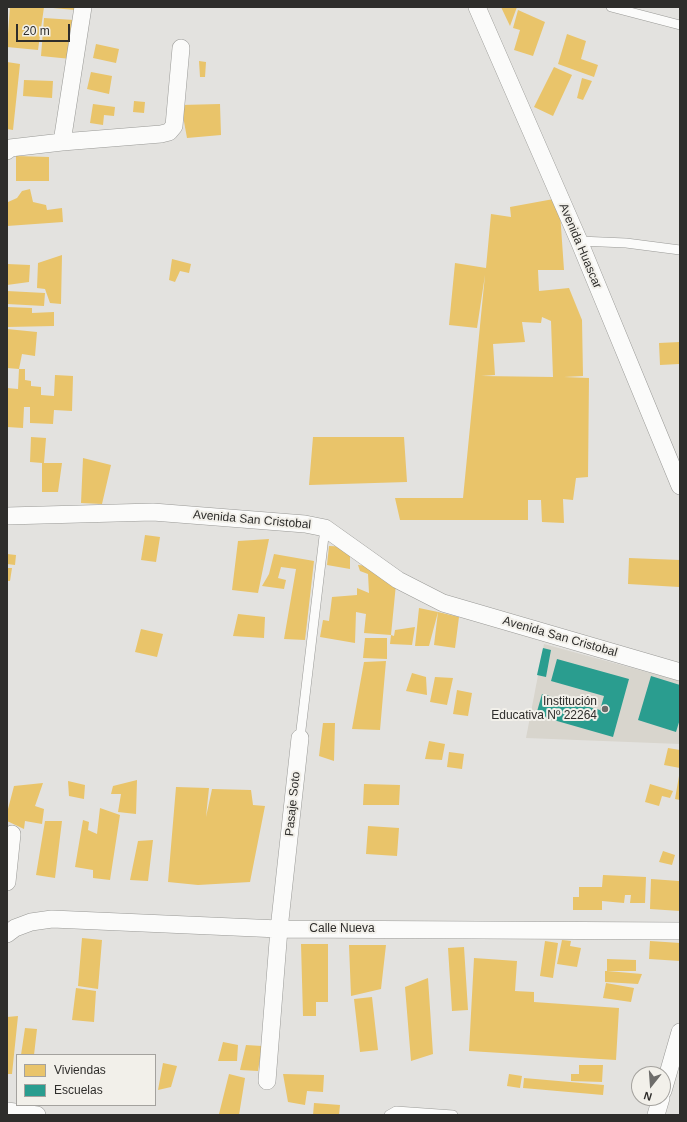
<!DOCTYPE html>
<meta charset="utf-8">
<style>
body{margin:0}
#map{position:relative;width:687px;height:1122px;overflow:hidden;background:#e3e2df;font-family:Helvetica,sans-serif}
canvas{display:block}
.frame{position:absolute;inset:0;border:8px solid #2e2d2b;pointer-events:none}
.legend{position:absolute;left:16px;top:1054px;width:140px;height:52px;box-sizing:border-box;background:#f2f0ea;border:1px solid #a4a29e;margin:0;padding:5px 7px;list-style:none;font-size:12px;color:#2e2d2b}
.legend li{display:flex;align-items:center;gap:8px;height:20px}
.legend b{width:20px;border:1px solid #a4a29e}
.north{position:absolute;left:631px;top:1066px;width:40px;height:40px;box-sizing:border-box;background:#f2f0ea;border:1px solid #a4a29e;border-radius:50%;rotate:197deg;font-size:11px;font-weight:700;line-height:16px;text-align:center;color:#2e2d2b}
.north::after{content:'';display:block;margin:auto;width:14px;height:18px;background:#6d6c6a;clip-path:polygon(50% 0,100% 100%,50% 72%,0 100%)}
.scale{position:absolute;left:16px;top:24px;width:54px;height:18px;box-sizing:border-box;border:2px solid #2e2d2b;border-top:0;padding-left:5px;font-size:12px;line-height:14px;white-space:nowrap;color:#2e2d2b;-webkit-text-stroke:3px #f2f0ea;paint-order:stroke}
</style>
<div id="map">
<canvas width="687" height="1122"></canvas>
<div class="frame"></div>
<ul class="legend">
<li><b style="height:11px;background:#e9c46a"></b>Viviendas</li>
<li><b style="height:11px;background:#2a9d8f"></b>Escuelas</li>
</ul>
<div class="north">N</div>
<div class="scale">20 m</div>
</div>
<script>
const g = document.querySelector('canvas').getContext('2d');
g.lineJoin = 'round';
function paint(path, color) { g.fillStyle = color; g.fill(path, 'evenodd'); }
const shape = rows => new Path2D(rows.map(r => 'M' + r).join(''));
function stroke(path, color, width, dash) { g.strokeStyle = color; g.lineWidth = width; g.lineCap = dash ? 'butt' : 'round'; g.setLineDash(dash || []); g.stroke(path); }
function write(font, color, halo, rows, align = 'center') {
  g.font = font + ' Helvetica,sans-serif'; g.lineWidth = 4; g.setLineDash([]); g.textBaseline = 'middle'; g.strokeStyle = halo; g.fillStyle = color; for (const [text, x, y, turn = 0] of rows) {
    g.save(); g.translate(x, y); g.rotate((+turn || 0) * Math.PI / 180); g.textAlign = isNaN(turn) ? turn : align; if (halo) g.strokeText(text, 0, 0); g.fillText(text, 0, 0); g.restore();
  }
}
paint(shape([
 [544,644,680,681,680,744,526,738]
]), '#d8d5cd');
paint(shape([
 [10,7,44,7,38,50,7,47],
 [53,7,75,7,75,10,53,8],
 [501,7,517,7,510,26],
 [518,10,545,22,533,56,514,50,520,30,513,28],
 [44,18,74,20,71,59,41,56],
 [567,34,586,41,581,59,598,65,594,77,558,64],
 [96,44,119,49,116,63,93,58],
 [199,61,206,62,205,77,200,77],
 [7,62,20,64,13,130,7,129],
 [554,67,572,75,553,116,534,107],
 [91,72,112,76,109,94,87,89],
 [582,78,592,81,583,100,577,98],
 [24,80,53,81,52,98,23,96],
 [134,101,145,102,144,113,133,112],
 [93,104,115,107,114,116,104,115,103,125,90,123],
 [220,104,221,135,187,138,181,105],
 [16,156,49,157,49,181,16,181],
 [30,189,33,202,46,205,47,210,62,208,63,222,7,226,8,202,17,198,22,191],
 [559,198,564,270,538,270,539,291,569,288,582,320,583,376,564,377,589,378,588,477,576,478,573,500,563,499,564,523,542,522,541,500,528,500,528,520,400,520,395,498,463,498,485,275,477,328,449,325,455,263,486,268,491,214,511,217,510,207],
 [542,317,551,321,553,377,481,376,495,375,493,344,525,342,522,322,541,323],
 [62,255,61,304,50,303,45,289,37,288,38,263],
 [172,259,191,264,189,273,180,271,175,282,169,280],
 [7,264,30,265,29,282,7,285],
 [7,291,45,293,44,306,7,304],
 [7,307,32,308,32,313,54,312,54,326,7,327],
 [7,329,37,332,35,356,22,354,19,369,7,368],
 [680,342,679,364,660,365,659,343],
 [19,369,25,369,25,380,31,381,31,386,41,387,41,395,54,396,55,375,73,376,72,411,54,410,53,424,30,423,30,407,24,407,23,428,7,427,7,388,18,389],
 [31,437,46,438,44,463,62,463,58,492,42,492,42,463,30,462],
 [313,437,404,437,407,482,309,485],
 [83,458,111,465,102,504,81,503],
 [145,535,160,537,156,562,141,560],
 [269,539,258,593,232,590,238,541],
 [329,546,350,547,350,569,327,565],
 [7,554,16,555,15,565,7,564],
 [274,554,314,561,305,640,284,639,296,569,281,567,278,578,286,580,284,589,262,586,269,574],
 [629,558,680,560,679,587,628,584],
 [358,565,370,566,396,584,391,635,364,633,366,614,356,612,355,643,320,637,323,620,329,621,332,597,357,595,357,588,369,593,368,574,360,571],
 [7,568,12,568,10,581,7,581],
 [419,608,438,612,429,646,415,646],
 [438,612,459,617,455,648,434,645],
 [238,614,265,617,264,638,233,636],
 [415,627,412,645,390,644,391,635,394,636,395,630],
 [141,629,163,634,157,657,135,652],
 [365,638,387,638,387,659,363,658],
 [386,661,380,730,352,729,364,662],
 [412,673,426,677,427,695,406,691],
 [435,677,453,678,447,705,430,702],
 [457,690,472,693,468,716,453,714],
 [323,723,335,723,334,761,319,756],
 [429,741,445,744,442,760,425,759],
 [668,748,680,750,680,768,664,765],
 [449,752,464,754,462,769,447,767],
 [679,776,680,776,680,800,675,799],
 [137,780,136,814,118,812,121,794,111,794,113,786],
 [68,781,85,785,84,799,69,796],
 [43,783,35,806,44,809,42,824,25,821,24,829,7,821,7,813,14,786],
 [364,784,400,785,399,805,363,805],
 [650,784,673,791,670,798,662,796,659,806,645,802],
 [176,787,209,788,206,817,212,789,251,790,253,805,265,806,250,882,198,885,168,882],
 [100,808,120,815,110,880,93,878,93,870,75,867,83,820,89,822,88,830,97,834],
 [45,821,62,821,55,878,36,875],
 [368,826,399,828,397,856,366,854],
 [153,840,148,881,130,880,138,841],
 [663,851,675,855,672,865,659,862],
 [603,875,646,877,645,903,630,903,631,895,625,895,624,903,602,901,602,910,573,910,573,897,579,897,579,887,602,887],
 [651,879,679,881,680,911,650,909],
 [82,938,102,940,98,989,78,986],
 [562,940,571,941,570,946,581,948,577,967,557,964],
 [545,941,558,943,553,978,540,976],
 [650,941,680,943,680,961,649,959],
 [301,944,328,944,328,1002,316,1002,316,1016,303,1016],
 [349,945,386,945,381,989,351,996],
 [464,947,468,1010,452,1011,448,948],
 [474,958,517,961,515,991,534,992,534,1002,619,1008,616,1060,469,1051],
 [607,959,636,960,636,971,607,971],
 [605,971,607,971,642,974,638,984,605,982],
 [428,978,433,1054,411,1061,405,987],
 [606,983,634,988,631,1002,603,998],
 [76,988,96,991,94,1022,72,1020],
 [372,997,378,1050,360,1052,354,999],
 [18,1016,12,1074,7,1074,7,1017],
 [25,1028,37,1029,34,1055,21,1055],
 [223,1042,238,1045,237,1061,218,1061],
 [246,1045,262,1046,258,1071,240,1070],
 [163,1063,177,1066,171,1087,158,1090],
 [579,1065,603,1065,602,1082,571,1081,571,1074,579,1074],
 [229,1074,245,1078,239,1115,219,1114],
 [283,1074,324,1075,323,1092,307,1091,305,1105,288,1102],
 [509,1074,522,1076,520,1088,507,1086],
 [524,1078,604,1085,603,1095,523,1088],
 [314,1103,340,1105,339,1115,313,1115]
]), '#e9c46a');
paint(shape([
 [543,648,551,650,546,677,537,675],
 [557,659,629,679,613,737,536,715,542,694,600,710,604,696,551,681],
 [651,676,680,685,680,719,676,732,638,720]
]), '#2a9d8f');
const service = shape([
 [611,7,680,25],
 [579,241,626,243,680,250],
 [300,738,325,528],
 [389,1115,396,1111,453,1115]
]);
const minor = shape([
 [477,7,579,241,680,486],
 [62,142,83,7],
 [7,151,10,148,62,142,161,134,169,132,174,126,181,48],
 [7,516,153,512,305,524,325,528,398,580,443,603,680,672],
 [7,882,12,834],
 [7,934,15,928,31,922,52,919,279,929,680,931],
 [267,1081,279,929,300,738],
 [663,1091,680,1032],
 [7,1111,37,1115],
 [656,1115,661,1098]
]);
stroke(service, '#999996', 10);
stroke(minor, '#999996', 18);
stroke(service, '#fbfbfa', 9);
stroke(minor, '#fbfbfa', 17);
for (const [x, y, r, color] of [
 [605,709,4,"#6d6c6a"]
]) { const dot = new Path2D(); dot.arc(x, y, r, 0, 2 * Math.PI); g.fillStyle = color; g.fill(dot); stroke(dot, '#f2f0ea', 1.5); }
write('12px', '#2e2d2b', '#f2f0ea', [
 ["Avenida Huascar",580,246,67],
 ["Avenida San Cristobal",252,520,5],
 ["Avenida San Cristobal",560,637,16],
 ["Pasaje Soto",293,804,-84],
 ["Calle Nueva",342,929]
]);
write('12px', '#2e2d2b', '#f2f0ea', [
 ["Institución",597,702],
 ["Educativa Nº 22264",597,716]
], 'right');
</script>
